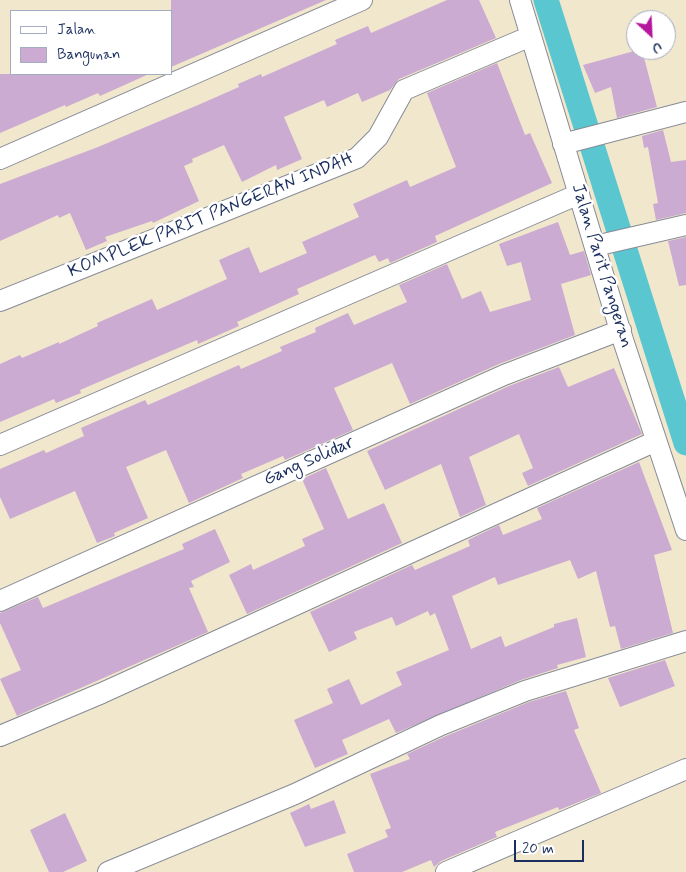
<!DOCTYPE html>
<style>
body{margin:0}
#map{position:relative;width:686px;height:872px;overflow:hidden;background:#f1e7cd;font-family:Mynerve,sans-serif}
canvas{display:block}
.legend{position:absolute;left:10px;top:10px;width:162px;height:65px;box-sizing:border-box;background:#fff;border:1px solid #a4acbf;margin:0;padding:6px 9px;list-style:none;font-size:15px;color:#1b2f5e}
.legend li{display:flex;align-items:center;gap:10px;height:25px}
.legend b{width:25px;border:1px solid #a4acbf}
.north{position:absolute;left:626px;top:10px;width:50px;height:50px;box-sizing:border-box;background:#fff;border:1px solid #a4acbf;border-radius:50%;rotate:155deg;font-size:14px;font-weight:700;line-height:20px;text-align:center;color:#1b2f5e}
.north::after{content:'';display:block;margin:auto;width:18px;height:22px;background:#b5179e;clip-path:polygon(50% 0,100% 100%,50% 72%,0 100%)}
.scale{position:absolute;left:514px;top:840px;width:70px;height:22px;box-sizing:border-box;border:2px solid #1b2f5e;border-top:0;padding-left:6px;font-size:15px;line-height:18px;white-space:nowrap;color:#1b2f5e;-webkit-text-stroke:4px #fff;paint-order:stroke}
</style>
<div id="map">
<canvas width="686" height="872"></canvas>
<ul class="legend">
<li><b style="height:6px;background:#fff"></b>Jalan</li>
<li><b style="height:14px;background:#cbabd1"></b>Bangunan</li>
</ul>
<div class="north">U</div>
<div class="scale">20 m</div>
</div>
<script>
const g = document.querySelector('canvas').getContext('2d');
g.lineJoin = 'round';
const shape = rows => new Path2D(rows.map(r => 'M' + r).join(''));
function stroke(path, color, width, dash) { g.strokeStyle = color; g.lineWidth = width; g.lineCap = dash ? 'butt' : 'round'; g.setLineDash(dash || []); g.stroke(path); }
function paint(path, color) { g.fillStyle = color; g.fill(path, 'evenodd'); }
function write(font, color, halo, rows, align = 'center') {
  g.font = font + ' Mynerve,sans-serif'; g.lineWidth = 5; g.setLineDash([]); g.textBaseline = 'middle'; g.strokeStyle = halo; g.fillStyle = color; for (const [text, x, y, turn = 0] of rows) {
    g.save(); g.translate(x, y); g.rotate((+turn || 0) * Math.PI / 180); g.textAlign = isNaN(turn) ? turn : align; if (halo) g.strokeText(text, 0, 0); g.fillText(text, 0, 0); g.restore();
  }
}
stroke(shape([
 [546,0,686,443]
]), '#59c6d0', 25);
paint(shape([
 [171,0,326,0,171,67],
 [447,0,479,0,496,38,399,79,390,90,362,102,358,93,327,107,324,100,284,117,302,159,277,170,276,165,242,182,224,145,192,159,193,162,184,166,199,201,153,223,152,221,105,237,107,241,86,250,70,213,59,218,58,215,0,241,0,184,98,147,198,105,239,87,238,84,261,74,262,77,337,44,335,40,368,26,371,33],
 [638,50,642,50,657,107,617,118,611,87,595,93,583,65],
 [497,63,525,135,530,133,552,183,435,236,437,242,390,263,388,258,379,262,375,255,297,289,299,294,237,322,239,326,198,344,197,340,80,390,81,393,56,403,54,399,0,422,0,364,20,355,22,358,59,342,59,344,98,326,97,323,152,299,157,310,227,279,219,260,249,247,260,273,307,253,302,242,359,217,353,204,407,180,410,187,456,167,427,93],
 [0,74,149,74,100,96,98,93,66,107,65,105,0,133],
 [663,130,671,162,686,160,686,213,656,220,653,204,658,203,648,147,644,148,642,136],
 [558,222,570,255,584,251,591,275,561,284,575,335,499,364,410,404,392,363,334,388,353,430,285,460,283,456,241,474,243,478,189,503,166,450,126,467,148,518,114,533,115,536,97,543,75,491,10,519,0,497,0,469,44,450,46,453,84,436,81,428,145,400,148,405,239,365,241,369,282,351,280,347,316,332,315,328,348,313,354,325,407,302,399,285,447,264,462,299,481,291,490,312,531,300,521,262,507,266,499,244],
 [686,237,686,285,679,286,668,241],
 [559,367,568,387,614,368,642,434,528,486,522,473,533,468,519,434,469,457,486,505,460,517,441,464,385,490,367,451,509,386],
 [639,462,672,550,654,555,673,633,621,649,615,626,610,627,596,571,578,579,570,560,498,585,495,577,452,596,471,649,501,636,505,647,554,627,554,624,577,618,586,657,557,665,558,668,521,680,396,733,389,719,342,740,348,754,315,768,294,720,333,703,327,689,349,679,361,705,402,685,396,672,449,650,435,613,430,616,428,611,396,626,392,617,354,632,357,639,329,652,310,612,412,565,415,570,470,546,468,540,499,525,503,535,542,519,537,508],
 [326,468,348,519,384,503,402,543,247,614,229,575,251,564,253,570,305,546,302,539,324,529,302,479],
 [215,529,230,562,191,581,194,587,189,588,208,632,17,716,0,679,21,670,0,623,0,613,38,597,43,608,184,549,182,544],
 [665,660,675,686,620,707,608,678],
 [566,691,579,728,574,730,601,793,559,810,558,807,495,832,497,837,441,861,434,867,431,860,402,872,354,872,347,854,388,837,385,830,391,828,370,774,410,759,407,754,446,736,529,702],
 [334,800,346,833,305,847,290,813,309,804,311,809],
 [65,813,87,861,63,872,49,872,30,830]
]), '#cbabd1');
const street = shape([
 [520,0,623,340,686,530],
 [563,144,686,112],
 [0,159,362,0],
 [595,246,686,225],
 [0,301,357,158,378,137,404,90,531,36],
 [0,445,579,194],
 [0,601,504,375,621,330],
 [0,736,102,693,656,441],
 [108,872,295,794,441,725,525,691,686,641],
 [446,872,686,769]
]);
stroke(street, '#868b96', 22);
stroke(street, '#fff', 20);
write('18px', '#1b2f5e', '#fff', [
 ["KOMPLEK PARIT PANGERAN INDAH",211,216,-22],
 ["Jalan Parit Pangeran",601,266,73],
 ["Gang Solidar",309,462,-24]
]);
</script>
